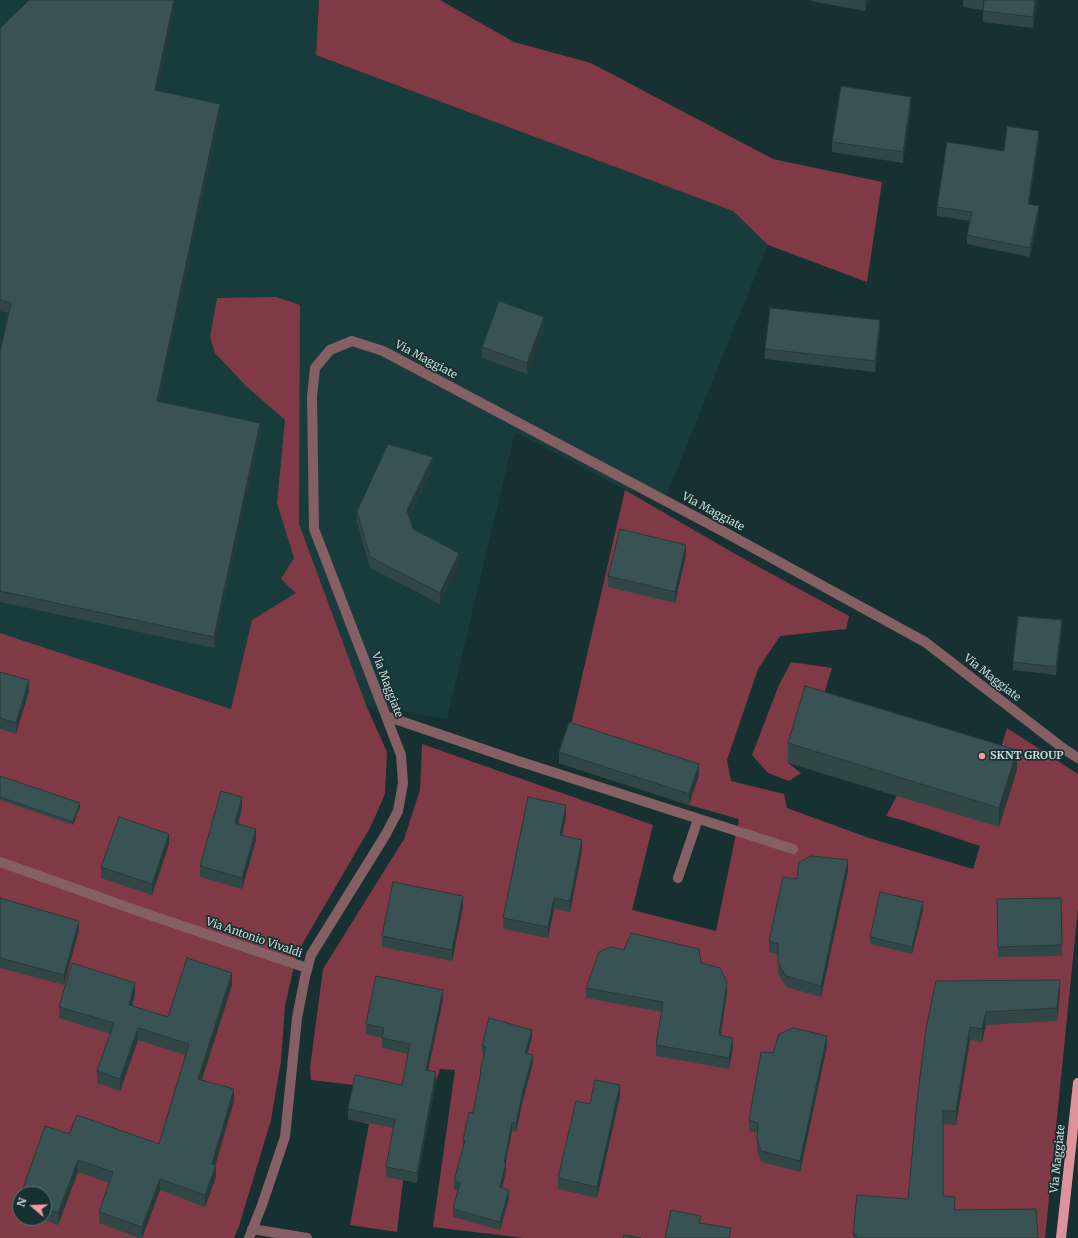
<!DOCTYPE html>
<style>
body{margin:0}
#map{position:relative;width:1078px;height:1238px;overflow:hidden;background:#173031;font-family:Merriweather,serif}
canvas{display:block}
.north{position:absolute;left:12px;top:1186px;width:40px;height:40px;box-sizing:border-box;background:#173031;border:1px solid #5f7474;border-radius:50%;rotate:289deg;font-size:11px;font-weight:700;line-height:16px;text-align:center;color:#cbd9d9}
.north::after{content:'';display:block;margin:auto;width:14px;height:18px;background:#f49aa5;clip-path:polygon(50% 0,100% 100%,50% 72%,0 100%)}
</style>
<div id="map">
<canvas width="1078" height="1238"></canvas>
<div class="north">N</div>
</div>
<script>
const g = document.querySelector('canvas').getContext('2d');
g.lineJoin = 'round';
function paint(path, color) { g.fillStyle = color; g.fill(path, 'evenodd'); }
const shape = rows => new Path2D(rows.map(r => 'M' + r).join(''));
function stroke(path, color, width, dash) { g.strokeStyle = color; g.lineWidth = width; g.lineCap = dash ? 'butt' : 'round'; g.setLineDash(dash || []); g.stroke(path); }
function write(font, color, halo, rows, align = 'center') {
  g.font = font + ' Merriweather,serif'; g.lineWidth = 3.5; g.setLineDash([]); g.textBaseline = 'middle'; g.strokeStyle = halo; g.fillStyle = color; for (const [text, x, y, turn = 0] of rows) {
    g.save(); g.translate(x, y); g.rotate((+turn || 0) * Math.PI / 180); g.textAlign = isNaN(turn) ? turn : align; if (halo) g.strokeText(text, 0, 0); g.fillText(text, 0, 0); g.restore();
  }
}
paint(shape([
 [0,0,319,0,316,55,733,211,768,245,666,496,625,490,515,432,447,719,366,705,242,664,231,709,0,633]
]), '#183b3c');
paint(shape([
 [319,0,440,0,514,42,591,63,773,159,882,182,867,282,768,245,733,211,316,55],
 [276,297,300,305,299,524,366,705,387,752,385,794,371,826,297,953,285,1006,281,1061,271,1120,239,1226,234,1238,0,1238,0,633,231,709,252,620,296,593,281,579,294,558,277,503,285,420,246,386,215,353,210,337,217,298],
 [20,1194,44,1194,44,1218,20,1218],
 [625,490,737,555,849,616,846,629,780,636,758,669,727,760,731,781,784,794,787,808,869,838,973,869,980,846,902,820,886,816,898,794,996,764,1007,728,1078,774,1078,908,1045,1238,524,1238,433,1227,455,1070,440,1069,403,1180,397,1232,350,1225,369,1124,348,1119,355,1085,311,1080,310,1068,323,969,404,839,420,790,422,744,653,825,632,910,716,931,739,819,689,805,559,763,569,733],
 [791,662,832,668,819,710,788,763,801,773,789,781,768,773,752,755,779,685]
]), '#803a45');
stroke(shape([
 [386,716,518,761,793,849],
 [0,862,141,912,307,968],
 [678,878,698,819],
 [252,1229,307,1238],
 [249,1238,262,1205,285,1137,297,1018,305,977,311,955,386,834,398,811,403,783,401,755,314,529,312,397,315,368,330,350,352,341,383,351,728,534,925,642,1064,749,1078,758]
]), '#855f63', 10);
stroke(shape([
 [1061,1238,1078,1083]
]), '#de929a', 10);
paint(shape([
 [175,0,175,7,157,90,220,115,159,401,260,433,214,648,0,602,0,352,8,313,0,311,0,28],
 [811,0,868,0,865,11,811,1],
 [963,0,1037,0,1033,28,983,22,983,10,963,7],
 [911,108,903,163,832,152,832,142],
 [1039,140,1029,204,1039,215,1030,257,967,244,967,235,970,221,937,216,937,207,1004,151],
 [544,328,527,374,482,358,482,347],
 [880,331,875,372,765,359,765,349],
 [433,468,409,517,413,529,459,564,440,604,370,568,357,522,357,511],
 [686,555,675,603,608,587,608,576],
 [1062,628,1056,675,1013,670,1013,662],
 [0,672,29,691,16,734,0,729],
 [788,743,1017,770,999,827,788,763],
 [559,752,699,775,689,805,559,763],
 [0,776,80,807,73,825,0,800],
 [242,808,238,824,256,840,242,889,200,877,200,866],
 [566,816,562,836,582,851,570,912,554,909,548,938,503,929,503,918],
 [169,844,152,895,101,878,101,867],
 [848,871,821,997,786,987,778,974,778,954,769,952,769,941,797,879],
 [0,898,79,930,64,985,0,968],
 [1061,898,1062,956,998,957,997,899],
 [463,907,452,961,382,947,382,936],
 [923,910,912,954,870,944,870,937],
 [624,950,701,963,727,992,721,1035,733,1048,729,1069,656,1056,656,1045,662,1012,586,998,586,988],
 [936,981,1060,994,1057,1021,986,1025,982,1042,970,1040,956,1125,943,1124,943,1196,955,1210,1038,1238,853,1238,853,1234,908,1199],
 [232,985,202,1080,234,1101,215,1165,216,1177,205,1207,160,1190,142,1238,139,1238,99,1223,99,1212,109,1183,78,1172,58,1225,40,1218,44,1218,44,1194,69,1134,159,1144,185,1055,138,1040,120,1091,97,1083,97,1071,110,1034,59,1018,59,1007,135,994,132,1006,168,1017],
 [443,1000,428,1070,436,1082,417,1183,386,1177,386,1167,394,1128,348,1119,348,1109,402,1085,408,1054,382,1048,382,1038,366,1034,366,1024],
 [532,1038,527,1053,533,1063,523,1100,516,1132,512,1131,505,1163,506,1172,502,1188,509,1198,500,1230,453,1217,453,1209,458,1191,454,1190,454,1181,463,1148,463,1140,473,1113,480,1079,480,1071,484,1055,482,1054,482,1046],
 [827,1046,800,1172,761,1162,757,1151,757,1133,749,1131,749,1120,773,1053],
 [620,1096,597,1198,558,1189,558,1178],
 [20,1196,20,1211,19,1210,19,1199]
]), '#314747');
paint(shape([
 [174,0,175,0,175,7,155,101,155,90],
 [865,0,868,0,865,11],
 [1035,0,1037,0,1033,28,1033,17],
 [911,97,911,108,903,163,903,152],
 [220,104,220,115,157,411,157,401],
 [1039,131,1039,140,1028,213,1028,204],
 [1039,206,1039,215,1030,257,1030,248],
 [544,317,544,328,527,374,527,363],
 [880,320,880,331,875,372,875,361],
 [260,423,260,433,214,648,214,637],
 [433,457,433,468,407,521,407,510],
 [686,545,686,555,675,603,675,592],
 [459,553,459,564,440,604,440,593],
 [1062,620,1062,628,1056,675,1056,667],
 [29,680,29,691,16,734,16,723],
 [1017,750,1017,770,999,827,999,808],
 [699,764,699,775,689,805,689,794],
 [242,797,242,808,235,834,235,823],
 [80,803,80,807,73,825,73,822],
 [566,805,566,816,560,846,560,835],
 [256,829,256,840,242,889,242,878],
 [169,834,169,844,152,895,152,884],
 [582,840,582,851,570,912,570,901],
 [848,860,848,871,821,997,821,986],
 [463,896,463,907,452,961,452,950],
 [554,898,554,909,548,938,548,927],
 [923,902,923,910,912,954,912,947],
 [79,921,79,930,64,985,64,975],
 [232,973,232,985,198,1091,198,1079],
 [1060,980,1060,994,1057,1021,1057,1008],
 [727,982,727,992,719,1045,719,1035],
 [135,983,135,994,129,1017,129,1005],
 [443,990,443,1000,426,1080,426,1070],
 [986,1012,986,1025,982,1042,982,1029],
 [970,1027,970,1040,956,1125,956,1111],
 [138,1028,138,1040,120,1091,120,1079],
 [532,1030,532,1038,525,1061,525,1053],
 [827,1036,827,1046,800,1172,800,1161],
 [733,1038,733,1048,729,1069,729,1058],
 [533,1055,533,1063,523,1100,516,1132,516,1123,523,1091],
 [436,1072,436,1082,417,1183,417,1173],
 [620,1085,620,1096,597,1198,597,1187],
 [234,1089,234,1101,214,1170,216,1165,216,1177,205,1207,205,1195,212,1164],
 [512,1123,512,1131,504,1171,504,1163],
 [78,1160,78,1172,58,1225,58,1213],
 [506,1163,506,1172,500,1196,500,1187],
 [160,1179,160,1190,142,1238,142,1227],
 [509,1190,509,1198,500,1230,500,1222]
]), '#28393a');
const building = shape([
 [29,0,174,0,155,90,220,104,157,401,260,423,214,637,0,591,0,352,11,303,0,300,0,28,28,1,29,0],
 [984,0,1035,0,1033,17,983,11,984,0],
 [841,86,911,97,903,152,832,142,841,86],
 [1007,126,1039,131,1028,204,1039,206,1030,248,967,235,972,212,937,207,947,142,1004,151,1007,126],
 [499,301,544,317,527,363,482,347,499,301],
 [770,308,880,320,875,361,765,349,770,308],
 [388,444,433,457,407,510,413,529,459,553,440,593,370,557,357,511,388,444],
 [620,529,686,545,675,592,608,576,620,529],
 [1018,616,1062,620,1056,667,1013,662,1018,616],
 [0,672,29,680,16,723,0,718,0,672],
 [805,686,1017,750,999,808,788,743,805,686],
 [569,722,699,764,689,794,559,752,569,722],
 [0,776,80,803,73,822,0,797,0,776],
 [221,791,242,797,235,823,256,829,242,878,200,866,221,791],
 [528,797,566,805,560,835,582,840,570,901,554,898,548,927,503,918,528,797],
 [119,817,169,834,152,884,101,867,119,817],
 [811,856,848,860,821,986,786,976,778,963,778,944,769,941,783,877,797,879,799,862,811,856],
 [393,882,463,896,452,950,382,936,393,882],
 [880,892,923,902,912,947,870,937,880,892],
 [0,898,79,921,64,975,0,958,0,898],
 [1061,898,1062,945,998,947,997,899,1061,898],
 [631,933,699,949,701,963,720,968,727,982,719,1035,733,1038,729,1058,656,1045,663,1002,586,988,599,952,611,947,624,950,631,933],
 [187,958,232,973,198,1079,234,1089,212,1164,216,1165,205,1195,160,1179,142,1227,99,1212,113,1172,78,1160,58,1213,44,1208,44,1194,21,1194,45,1126,69,1134,77,1115,159,1144,189,1044,138,1028,120,1079,97,1071,114,1023,59,1007,72,963,135,983,129,1005,168,1017,187,958],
 [376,976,443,990,426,1070,436,1072,417,1173,386,1167,395,1119,348,1109,355,1075,402,1085,410,1044,382,1038,384,1028,366,1024,376,976],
 [1060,980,1057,1008,986,1012,982,1029,970,1027,956,1111,943,1111,943,1196,955,1197,954,1210,1036,1209,1038,1238,856,1238,856,1234,853,1234,857,1195,908,1199,917,1102,926,1028,936,981,1060,980],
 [489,1018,532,1030,525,1053,533,1055,523,1091,516,1123,512,1123,504,1163,506,1163,500,1187,509,1190,500,1222,453,1209,460,1183,454,1181,465,1140,463,1140,469,1112,473,1113,481,1072,480,1071,486,1047,482,1046,489,1018],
 [793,1028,827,1036,800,1161,761,1151,757,1140,758,1123,749,1120,761,1052,773,1053,779,1034,793,1028],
 [595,1080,620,1085,597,1187,558,1178,576,1101,590,1104,595,1080],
 [671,1210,701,1216,699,1223,731,1228,729,1238,665,1238,671,1210],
 [624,1235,641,1238,623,1238,624,1235]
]);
paint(building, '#395253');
stroke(building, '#28393a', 1);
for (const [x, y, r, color] of [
 [982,756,4,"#f49aa5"]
]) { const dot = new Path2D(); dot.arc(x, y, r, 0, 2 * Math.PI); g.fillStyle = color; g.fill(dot); stroke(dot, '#173031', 1.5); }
write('11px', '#cbd9d9', '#173031', [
 ["Via Maggiate",426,360,28],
 ["Via Maggiate",713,512,28],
 ["Via Maggiate",992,678,38],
 ["Via Maggiate",387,685,69],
 ["Via Antonio Vivaldi",254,938,19],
 ["Via Maggiate",1058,1159,-84]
]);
write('bold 11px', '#cbd9d9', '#173031', [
 ["SKNT GROUP",990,756]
], 'left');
</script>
